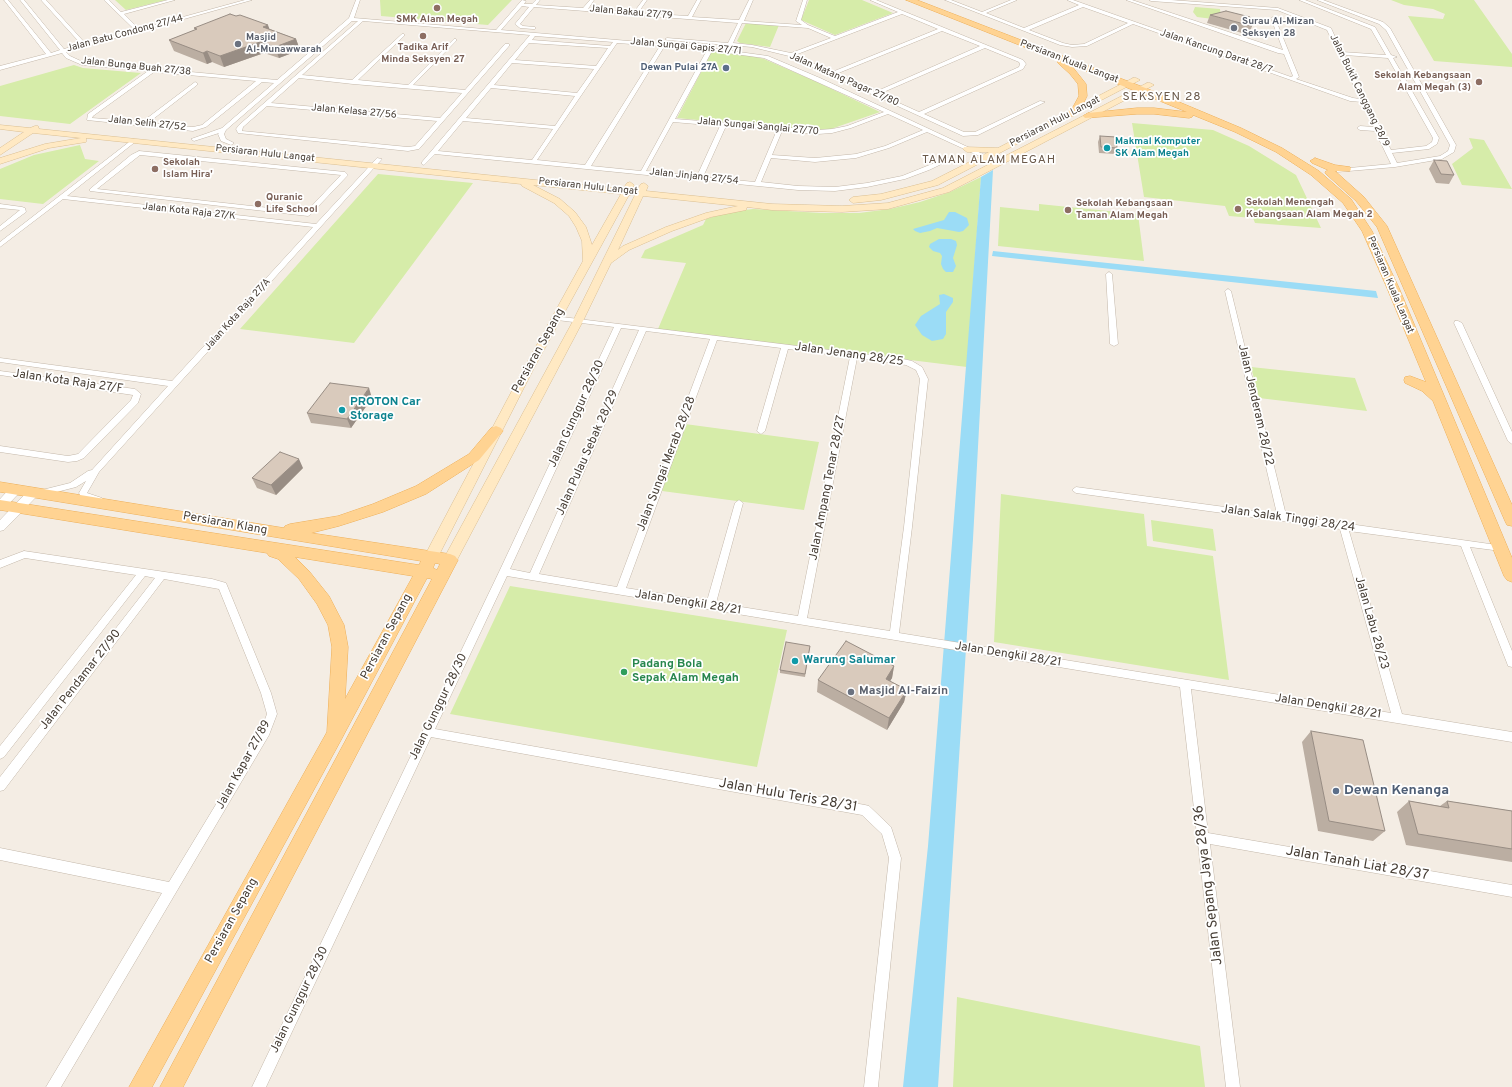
<!DOCTYPE html>
<style>
body{margin:0}
canvas{display:block;background:#f4ede4}
</style>
<canvas width="1512" height="1087"></canvas>
<script>
const g = document.querySelector('canvas').getContext('2d');
g.lineJoin = 'round';
function paint(path, color) { g.fillStyle = color; g.fill(path, 'evenodd'); }
const shape = rows => new Path2D(rows.map(r => 'M' + r).join(''));
function stroke(path, color, width, dash) { g.strokeStyle = color; g.lineWidth = width; g.lineCap = dash ? 'butt' : 'round'; g.setLineDash(dash || []); g.stroke(path); }
function write(font, color, halo, rows, align = 'center') {
  g.font = font + ' Overpass,sans-serif'; g.lineWidth = 3.5; g.setLineDash([]); g.textBaseline = 'middle'; g.strokeStyle = halo; g.fillStyle = color; for (const [text, x, y, turn = 0] of rows) {
    g.save(); g.translate(x, y); g.rotate((+turn || 0) * Math.PI / 180); g.textAlign = isNaN(turn) ? turn : align; if (halo) g.strokeText(text, 0, 0); g.fillText(text, 0, 0); g.restore();
  }
}
paint(shape([
 [115,0,166,0,126,10],
 [380,0,512,0,488,25,381,16],
 [809,0,862,0,893,13,835,35,801,20],
 [1391,0,1474,0,1512,54,1512,67,1434,61,1408,16,1443,19,1445,14,1433,9,1404,5],
 [1195,7,1220,9,1221,17,1213,19,1197,17,1193,12],
 [746,23,779,25,770,47,740,43,737,41],
 [712,51,740,53,764,59,815,81,880,112,828,130,801,130,677,118],
 [74,65,83,68,141,73,70,124,0,116,0,86],
 [1132,123,1213,130,1249,146,1296,175,1321,228,1255,223,1253,218,1229,216,1225,206,1144,197],
 [1469,138,1484,140,1512,189,1462,185,1452,164,1473,148],
 [80,145,85,159,99,161,43,204,0,199,0,169,34,155],
 [378,174,473,183,354,343,240,329],
 [981,177,967,367,658,329,686,263,641,258,645,250,703,225,706,219,729,212,753,209,821,213,859,213,890,209,920,202,950,192],
 [1039,204,1138,214,1144,261,998,246,1000,207,1039,211],
 [1251,367,1355,378,1367,411,1259,398],
 [685,424,819,442,804,510,662,491],
 [1001,494,1144,514,1147,546,1213,556,1229,680,994,642],
 [1151,520,1213,529,1216,551,1153,541],
 [510,586,787,630,757,767,450,714],
 [957,997,1200,1046,1205,1087,953,1087]
]), '#d6eca9');
paint(shape([
 [993,170,973,539,938,1087,903,1087,928,846,981,177],
 [949,212,955,212,967,218,969,225,963,231,959,232,937,228,930,231,920,233,915,231,913,229,944,220],
 [939,239,951,239,956,241,957,245,953,258,956,266,953,272,946,272,943,269,941,264,942,256,940,253,933,251,929,247,930,244],
 [993,251,1376,291,1378,298,992,256],
 [944,294,953,298,953,302,946,312,946,334,943,339,932,341,922,335,915,325,921,316,940,304,939,295]
]), '#9bdcf6');
const minor = shape([
 [4,0,8,0,51,53,60,50,20,0,24,0,64,49,81,44,41,0,46,0,85,43,135,30,104,0,109,0,121,12,168,0,175,0,124,14,139,29,245,0,252,0,66,52,70,56,83,62,277,80,349,18,356,0,360,0,354,18,496,30,522,0,526,1,524,4,532,4,536,0,540,0,536,5,583,8,590,0,594,0,588,9,634,12,643,0,647,0,638,13,688,16,697,0,701,0,692,17,739,20,749,0,753,0,744,21,802,25,796,21,803,0,807,0,801,20,808,25,835,36,898,12,870,0,876,0,1023,60,1026,64,1023,69,924,114,964,132,975,132,1040,101,1045,102,978,135,963,136,832,76,827,76,828,74,789,56,752,47,667,40,665,39,667,38,728,43,738,23,534,7,520,24,523,26,535,27,535,29,533,29,520,28,515,24,529,7,522,6,501,30,710,48,768,56,820,78,1002,163,997,164,927,132,889,148,856,158,815,162,771,158,761,182,798,186,835,187,867,183,902,176,947,158,952,159,929,170,905,179,867,187,835,191,798,190,435,154,424,165,422,164,422,162,530,35,363,21,302,75,352,80,402,34,404,34,404,36,358,80,408,85,454,39,456,39,456,41,413,85,465,90,505,44,509,44,509,46,419,149,408,151,238,133,236,129,239,125,358,21,352,21,226,130,224,134,226,139,234,143,231,145,221,141,218,134,219,133,194,141,191,139,222,128,274,83,262,82,206,127,193,131,87,120,88,114,148,71,82,65,66,58,62,53,0,70,0,66,46,54,4,0],
 [902,14,938,29,832,72,795,55,902,14],
 [742,23,808,28,831,38,791,53,752,45,733,43,742,23],
 [942,31,980,46,875,92,836,74,942,31],
 [535,36,613,42,610,46,532,40,535,36],
 [529,43,608,48,596,66,515,60,529,43],
 [617,43,660,46,585,165,537,160,617,43],
 [664,47,707,50,641,171,591,166,664,47],
 [985,48,1019,62,1020,64,1019,67,919,112,879,94,985,48],
 [712,51,764,58,884,112,847,126,832,129,818,130,675,119,712,51],
 [512,63,594,69,577,93,494,85,512,63],
 [154,72,256,81,202,125,193,127,148,123,197,85,197,83,195,82,142,122,92,118,93,116,154,72],
 [299,78,353,84,462,93,440,118,271,103,299,78],
 [491,88,575,96,555,126,466,118,491,88],
 [267,106,437,121,415,146,408,147,242,131,243,127,267,106],
 [888,114,923,130,885,146,856,154,815,158,772,155,782,131,818,134,832,133,851,128,888,114],
 [463,121,553,129,532,160,438,151,463,121],
 [673,122,720,126,697,176,646,171,673,122],
 [726,126,777,130,755,182,703,177,726,126],
 [945,0,951,0,982,12,1011,0,1017,0,986,13,1024,28,1079,5,1067,0,1073,0,1291,77,1293,76,1284,54,1278,53,1126,0,1132,0,1283,50,1271,18,1273,17,1275,18,1299,77,1296,79,1353,98,1360,99,1327,30,1277,10,1151,1,1149,0,1171,0,1278,8,1331,28,1342,52,1386,55,1371,29,1299,0,1305,0,1375,27,1391,55,1397,57,1393,58,1439,138,1437,144,1429,149,1392,153,1397,163,1440,156,1448,151,1450,145,1386,30,1379,24,1317,0,1323,0,1383,22,1390,28,1456,145,1454,152,1442,159,1395,167,1337,172,1337,170,1339,169,1391,164,1375,131,1360,130,1357,128,1360,126,1374,127,1362,102,1350,101,1133,24,1087,46,1072,47,1060,45,945,0],
 [1083,7,1128,23,1084,44,1072,45,1063,43,1029,30,1083,7],
 [1344,55,1388,58,1433,138,1432,142,1426,146,1391,150,1344,55],
 [133,139,135,140,135,142,67,196,316,224,377,158,382,159,99,472,87,493,102,498,103,500,102,502,99,503,81,497,79,493,86,481,76,487,41,496,37,493,38,491,70,483,88,471,92,470,168,386,0,362,0,358,172,381,313,227,63,199,0,247,0,242,133,139],
 [139,151,345,172,348,175,310,215,308,216,90,191,90,189,131,155,139,151],
 [140,155,341,175,306,212,97,189,140,155],
 [0,204,22,207,25,208,26,212,0,231,0,226,20,210,0,208,0,204],
 [1109,272,1112,274,1118,344,1114,346,1110,344,1106,274,1109,272],
 [1228,289,1231,291,1286,515,1504,546,1506,548,1504,550,1501,551,1470,547,1512,651,1512,667,1508,666,1507,663,1461,546,1349,531,1402,714,1512,732,1512,742,1191,689,1208,833,1512,885,1512,897,1210,844,1240,1087,1226,1087,1180,687,507,576,435,729,865,805,869,806,891,827,901,858,878,1087,864,1087,889,858,882,834,862,815,431,737,266,1087,252,1087,499,572,614,327,557,320,554,320,554,316,903,359,912,361,922,367,928,379,912,527,899,633,1391,713,1340,529,1076,493,1072,490,1076,487,1277,514,1225,291,1228,289],
 [621,328,639,330,530,573,510,569,621,328],
 [646,331,710,339,617,587,539,574,646,331],
 [717,340,781,348,757,431,761,434,765,431,788,349,850,357,798,616,716,603,743,503,739,500,735,503,707,601,626,588,717,340],
 [857,358,906,365,916,370,920,379,904,527,890,631,807,618,857,358],
 [1455,321,1458,321,1462,323,1512,432,1512,444,1508,441,1454,323,1455,321],
 [0,371,135,389,141,394,138,403,84,458,77,461,68,462,0,452,0,446,68,456,78,454,131,400,133,395,0,375,0,371],
 [24,551,212,579,226,583,271,693,277,714,269,735,61,1087,46,1087,162,893,0,860,0,848,169,882,261,730,267,714,261,693,219,589,164,579,4,790,0,791,0,777,155,578,145,576,4,757,0,759,0,746,136,575,25,558,0,568,0,560,24,551]
]);
const tertiary = shape([
 [16,485,20,486,21,489,20,492,4,509,0,510,0,499,12,486,16,485],
 [34,488,38,489,39,492,38,495,4,530,0,531,0,520,30,489,34,488]
]);
const secondary = shape([
 [1133,78,1136,78,1140,80,938,185,881,200,853,203,849,200,853,197,881,194,932,181,989,152,967,152,963,149,964,147,998,148,1133,78],
 [1147,83,1150,83,1154,85,949,192,888,209,842,212,772,210,747,207,746,210,711,217,672,231,629,250,611,263,583,321,457,560,455,564,450,565,445,564,443,560,573,321,635,195,629,195,534,368,438,557,436,561,431,562,426,561,424,557,524,368,583,261,582,241,576,227,569,216,554,203,522,186,521,184,86,138,86,142,49,148,0,164,0,158,45,144,81,138,33,133,0,155,0,148,24,132,0,129,0,125,30,128,35,126,38,126,39,129,623,189,627,183,630,182,634,185,632,190,637,190,641,184,644,183,648,186,646,191,772,204,842,206,888,203,943,188,1147,83],
 [533,185,621,194,592,245,586,227,575,212,560,199,533,185],
 [643,196,738,206,706,213,666,227,623,246,618,250,643,196]
]);
const primary = shape([
 [906,0,917,0,1148,89,1241,128,1282,148,1319,171,1351,199,1372,231,1399,288,1512,558,1512,582,1507,580,1504,576,1433,401,1422,391,1405,383,1404,380,1405,377,1410,376,1426,382,1387,288,1362,231,1343,203,1311,175,1276,152,1235,132,1193,115,1192,117,1189,118,1154,114,1137,114,1085,118,1083,116,1088,113,1137,108,1154,108,1187,112,1071,65,1086,84,1087,96,1080,110,1074,116,1068,116,1066,114,1073,107,1079,96,1078,84,1070,74,1058,63,1057,60,906,0],
 [1315,158,1335,165,1350,167,1351,169,1350,171,1335,171,1364,197,1387,226,1512,505,1512,526,1507,525,1505,521,1377,227,1356,201,1326,174,1325,172,1328,170,1312,163,1310,161,1315,158],
 [496,426,501,428,503,431,479,460,426,494,383,512,339,526,311,533,450,554,455,556,458,560,183,1087,160,1087,432,579,427,578,341,740,152,1087,129,1087,327,732,332,647,328,625,317,604,299,579,278,559,269,556,267,553,0,510,0,500,419,565,421,561,0,492,0,482,284,528,285,526,290,524,338,516,373,504,416,486,469,454,491,428,496,426],
 [295,557,413,576,345,699,348,647,344,625,329,596,309,571,295,557],
 [435,563,440,564,437,570,433,568,435,563]
]);
stroke(minor, '#c3b7a9', 1);
stroke(tertiary, '#c3b7a9', 1);
stroke(secondary, '#dbbf92', 1);
stroke(primary, '#edaf59', 1);
paint(minor, '#fff');
paint(tertiary, '#fff');
paint(secondary, '#ffe9c3');
paint(primary, '#ffd392');
paint(shape([
 [1210,15,1252,26,1249,35,1207,23],
 [194,28,270,29,296,39,300,50,279,58,264,53,224,67,212,62,207,64,174,51,169,40,195,30],
 [1100,136,1117,148,1115,154,1099,153,1098,142],
 [1434,160,1454,175,1449,184,1436,183,1429,169],
 [372,398,351,428,311,423,307,413],
 [303,468,276,495,257,488,252,478],
 [810,646,805,677,780,673,780,670],
 [894,666,892,678,890,681,907,690,904,702,887,730,817,692,818,680],
 [1311,731,1385,831,1373,841,1318,831,1302,742],
 [1409,801,1440,806,1447,801,1512,811,1512,862,1406,845,1397,812]
]), '#bbaea2');
paint(shape([
 [268,25,272,36,263,27],
 [296,39,300,50,279,58,275,47],
 [260,42,264,53,224,67,220,56],
 [207,51,212,62,207,64,203,53],
 [369,388,372,398,351,428,347,419],
 [299,459,303,468,276,495,271,485],
 [894,666,892,678,884,691,886,679],
 [907,690,904,702,887,730,889,718]
]), '#988d84');
const building = shape([
 [1226,11,1250,17,1252,26,1210,15,1226,11],
 [230,14,236,16,240,15,268,25,263,27,296,39,275,47,260,42,220,56,207,51,203,53,169,40,197,29,194,28,230,14],
 [1100,136,1116,137,1117,148,1101,147,1100,136],
 [1434,160,1447,161,1454,175,1441,174,1434,160],
 [330,383,369,388,347,419,307,413,330,383],
 [280,452,299,459,271,485,252,478,280,452],
 [846,641,894,666,886,679,907,690,889,718,818,680,846,641],
 [786,642,810,646,805,674,780,670,786,642],
 [1311,731,1363,740,1385,831,1329,821,1311,731],
 [1409,801,1449,808,1447,801,1512,811,1512,849,1418,834,1409,801]
]);
paint(building, '#d9cabc');
stroke(building, '#988d84', 1);
for (const [x, y, r, color] of [
 [437,8,4,"#8d6e63"],
 [1234,28,4,"#6b7280"],
 [423,36,4,"#8d6e63"],
 [238,44,4,"#6b7280"],
 [726,68,4,"#5c6f8a"],
 [1479,82,4,"#8d6e63"],
 [1107,148,4,"#0f9aa8"],
 [155,169,4,"#8d6e63"],
 [258,204,4,"#8d6e63"],
 [1238,209,4,"#8d6e63"],
 [1068,210,4,"#8d6e63"],
 [342,410,4,"#0f9aa8"],
 [795,661,4,"#0f9aa8"],
 [624,672,4,"#2e9e5b"],
 [851,692,4,"#6b7280"],
 [1336,791,4,"#5c6f8a"]
]) { const dot = new Path2D(); dot.arc(x, y, r, 0, 2 * Math.PI); g.fillStyle = color; g.fill(dot); stroke(dot, '#fff', 1.5); }
write('10px', '#463d34', '#fff', [
 ["Jalan Bakau 27/79",631,13,5],
 ["Jalan Batu Condong 27/44",125,34,-15],
 ["Jalan Sungai Gapis 27/71",686,47,5],
 ["Jalan Kancung Darat 28/7",1216,52,19],
 ["Persiaran Kuala Langat",1069,62,21],
 ["Jalan Bunga Buah 27/38",136,67,6],
 ["Jalan Matang Pagar 27/80",844,80,24],
 ["Jalan Bukit Canggang 28/9",1359,91,64],
 ["Jalan Kelasa 27/56",354,112,5],
 ["Persiaran Hulu Langat",1055,122,-27],
 ["Jalan Selih 27/52",147,124,6],
 ["Jalan Sungai Sanglai 27/70",758,127,5],
 ["Persiaran Hulu Langat",265,154,6],
 ["Jalan Jinjang 27/54",694,177,6],
 ["Persiaran Hulu Langat",588,187,6],
 ["Jalan Kota Raja 27/K",189,212,6],
 ["Persiaran Kuala Langat",1390,285,67],
 ["Jalan Kota Raja 27/A",238,315,-48]
]);
write('bold 10px', '#785e54', '#fff', [
 ["SMK Alam Megah",437,20,"center"],
 ["Tadika Arif",423,48,"center"],
 ["Minda Seksyen 27",423,60,"center"],
 ["Sekolah Kebangsaan",1471,76,"right"],
 ["Alam Megah (3)",1471,88,"right"],
 ["Sekolah",163,163],
 ["Islam Hira'",163,175],
 ["Quranic",266,198],
 ["Life School",266,210],
 ["Sekolah Menengah",1246,203],
 ["Kebangsaan Alam Megah 2",1246,215],
 ["Sekolah Kebangsaan",1076,204],
 ["Taman Alam Megah",1076,216]
], 'left');
write('bold 10px', '#5b616d', '#fff', [
 ["Surau Al-Mizan",1242,22],
 ["Seksyen 28",1242,34],
 ["Masjid",246,38],
 ["Al-Munawwarah",246,50]
], 'left');
write('bold 10px', '#4e5e75', '#fff', [
 ["Dewan Pulai 27A",718,68]
], 'right');
write('bold 10px', '#0d838f', '#fff', [
 ["Makmal Komputer",1115,142],
 ["SK Alam Megah",1115,154]
], 'left');
g.letterSpacing = '1px';
write('12px', '#6a594a', '#fff', [
 ["SEKSYEN 28",1162,98],
 ["TAMAN ALAM MEGAH",989,161]
]);
g.letterSpacing = '0px';
write('12px', '#463d34', '#fff', [
 ["Persiaran Sepang",539,351,-61],
 ["Jalan Jenang 28/25",849,355,8],
 ["Jalan Kota Raja 27/F",68,382,8],
 ["Jalan Jenderam 28/22",1255,405,77],
 ["Jalan Gunggur 28/30",577,414,-65],
 ["Jalan Pulau Sebak 28/29",588,453,-66],
 ["Jalan Sungai Merab 28/28",667,464,-69],
 ["Jalan Ampang Tenar 28/27",828,488,-79],
 ["Jalan Salak Tinggi 28/24",1288,519,8],
 ["Persiaran Klang",225,524,10],
 ["Jalan Dengkil 28/21",688,603,9],
 ["Jalan Labu 28/23",1371,623,74],
 ["Persiaran Sepang",387,637,-62],
 ["Jalan Dengkil 28/21",1008,655,9],
 ["Jalan Pendamar 27/90",81,680,-52],
 ["Jalan Gunggur 28/30",439,707,-64],
 ["Jalan Dengkil 28/21",1328,707,9],
 ["Jalan Kapar 27/89",244,765,-61],
 ["Persiaran Sepang",232,921,-61],
 ["Jalan Gunggur 28/30",300,1000,-64]
]);
write('bold 12px', '#0d838f', '#fff', [
 ["PROTON Car",350,403],
 ["Storage",350,417],
 ["Warung Salumar",803,661]
], 'left');
write('bold 12px', '#27864d', '#fff', [
 ["Padang Bola",632,665],
 ["Sepak Alam Megah",632,679]
], 'left');
write('bold 12px', '#5b616d', '#fff', [
 ["Masjid Al-Faizin",859,692]
], 'left');
write('bold 14px', '#4e5e75', '#fff', [
 ["Dewan Kenanga",1344,791]
], 'left');
write('14px', '#463d34', '#fff', [
 ["Jalan Hulu Teris 28/31",788,796,10],
 ["Jalan Tanah Liat 28/37",1357,864,10],
 ["Jalan Sepang Jaya 28/36",1209,885,-97]
]);
</script>
